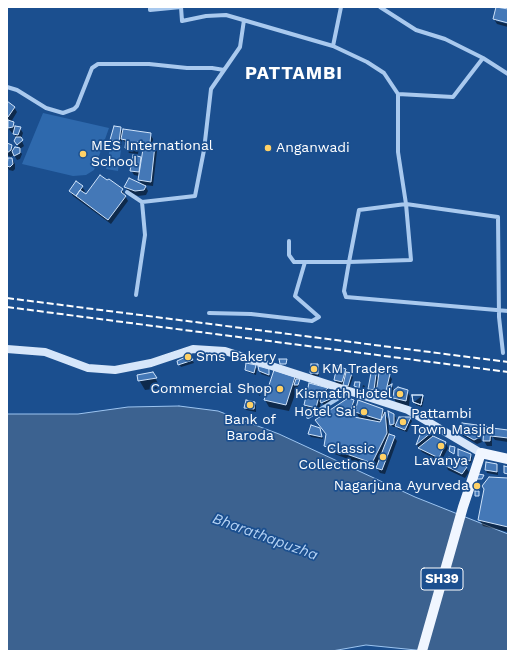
<!DOCTYPE html>
<style>
body{margin:0}
#map{position:relative;width:515px;height:658px;overflow:hidden;background:#1b4f8f;font-family:"Work Sans",sans-serif}
canvas{display:block}
.frame{position:absolute;inset:0;border:8px solid #fff;pointer-events:none}
</style>
<div id="map">
<canvas width="515" height="658"></canvas>
<div class="frame"></div>
</div>
<script>
const g = document.querySelector('canvas').getContext('2d');
g.lineJoin = 'round';
function paint(path, color) { g.fillStyle = color; g.fill(path, 'evenodd'); }
const shape = rows => new Path2D(rows.map(r => 'M' + r).join(''));
function stroke(path, color, width, dash) { g.strokeStyle = color; g.lineWidth = width; g.lineCap = dash ? 'butt' : 'round'; g.setLineDash(dash || []); g.stroke(path); }
function write(font, color, halo, rows, align = 'center') {
  g.font = font + ' "Work Sans",sans-serif'; g.lineWidth = 3.5; g.setLineDash([]); g.textBaseline = 'middle'; g.strokeStyle = halo; g.fillStyle = color; for (const [text, x, y, turn = 0] of rows) {
    g.save(); g.translate(x, y); g.rotate((+turn || 0) * Math.PI / 180); g.textAlign = isNaN(turn) ? turn : align; if (halo) g.strokeText(text, 0, 0); g.fillText(text, 0, 0); g.restore();
  }
}
paint(shape([
 [43,113,109,128,94,170,86,175,73,176,22,164],
 [110,148,121,150,118,171,106,169]
]), '#2e69ad');
const water = shape([
 [179,406,218,411,279,434,415,497,508,534,508,651,426,651,366,645,332,651,7,651,7,414,78,414,128,407,179,406]
]);
paint(water, '#3c6290');
stroke(water, '#9cc4f0', 1);
paint(shape([
 [497,7,508,10,508,22,496,19,496,21,508,24,508,27,497,24,494,19],
 [7,102,14,107,17,112,11,122,16,128,20,128,23,133,21,139,24,146,20,149,15,141,15,132,12,133,7,127,9,120,7,119],
 [120,128,123,133,150,134,153,139,152,146,157,151,153,186,145,185,148,191,146,195,138,196,128,191,125,187,142,185,139,180,139,176,134,175,131,170,133,156,142,158,144,147,139,146,138,154,129,153,126,148,127,144,122,139,121,147,114,145,111,140],
 [7,144,11,146,14,151,19,150,22,154,20,159,17,160,14,155,11,157,7,155],
 [9,159,12,159,15,164,15,169,13,171,9,170,7,166],
 [109,180,122,190,128,201,111,224,73,196,70,191,82,187,85,191,83,194,86,196],
 [190,356,194,363,181,367,179,364],
 [317,365,319,376,313,376,311,373],
 [255,366,257,369,256,375,248,372,246,369],
 [338,367,346,370,353,377,349,389,336,383,335,380],
 [268,370,270,377,261,374,260,371],
 [152,373,161,388,145,390,139,380],
 [376,375,379,380,389,375,392,379,390,386,392,385,393,388,392,399,388,397,388,399,380,398,377,393,371,392,369,389],
 [379,392,390,394,390,396,379,394],
 [295,377,300,381,289,411,269,407,265,400],
 [310,385,327,389,330,393,327,395,331,402,324,405,321,401,319,412,308,410,305,405],
 [363,385,365,386,363,390,362,389],
 [261,388,262,390,260,396,252,390],
 [395,390,407,391,410,396,409,406,396,403,394,398],
 [422,396,424,399,422,407,416,405,414,402],
 [353,401,357,408,382,410,388,419,389,435,394,437,397,441,385,474,380,473,376,467,375,469,329,452,325,446,327,435,317,420],
 [356,412,360,419,354,418],
 [255,403,256,406,256,412,246,410,245,408],
 [394,415,396,418,395,427,393,427,391,424],
 [399,418,410,418,412,421,407,432,398,429,396,426],
 [311,426,319,429,323,439,311,437,309,434],
 [476,426,482,442,477,444,462,435,459,431],
 [424,428,431,433,432,436,446,443,448,448,441,462,422,452,417,445],
 [490,428,492,432,508,431,508,442,495,440,492,436,492,446,487,446,484,441],
 [459,455,470,455,472,458,471,463,461,459],
 [446,465,466,468,469,472,465,478,448,470],
 [497,465,498,475,487,473,486,470],
 [508,479,508,532,483,526,479,519],
 [477,485,479,486,479,490,476,489]
]), '#0007');
const building = shape([
 [496,7,508,9,508,23,493,19,496,7],
 [7,101,15,107,8,117,7,116,7,101],
 [8,120,14,122,13,127,8,128,8,120],
 [15,126,21,127,18,135,13,134,15,126],
 [114,126,121,127,119,142,110,140,114,126],
 [123,129,151,133,150,143,137,142,136,150,125,148,126,140,121,139,123,129],
 [16,137,21,137,23,140,17,145,14,141,16,137],
 [7,143,12,145,11,150,7,153,7,143],
 [144,143,155,145,151,182,138,180,144,143],
 [267,145,270,146,269,151,266,151,267,145],
 [15,147,20,148,20,153,14,156,12,151,15,147],
 [133,155,141,157,139,172,130,171,133,155],
 [8,158,12,158,13,164,10,167,7,166,8,158],
 [100,175,107,180,109,179,123,189,121,192,126,196,108,220,76,196,80,190,86,194,100,175],
 [129,178,146,186,144,190,135,191,124,187,129,178],
 [76,181,83,186,76,196,69,191,76,181],
 [190,355,193,360,178,365,177,361,190,355],
 [279,359,287,359,286,364,280,364,279,359],
 [246,363,256,365,254,373,245,370,246,363],
 [311,364,318,364,318,374,310,373,311,364],
 [258,366,269,369,269,375,259,371,258,366],
 [337,366,346,369,342,382,334,380,337,366],
 [274,370,295,377,286,405,264,400,274,370],
 [153,372,157,378,138,381,137,375,153,372],
 [346,372,352,373,348,386,343,385,346,372],
 [371,373,376,374,374,390,368,389,371,373],
 [379,373,390,374,385,395,376,393,379,373],
 [296,379,300,379,298,385,294,385,296,379],
 [355,382,360,382,359,388,354,386,355,382],
 [309,383,328,388,319,396,316,408,304,405,309,383],
 [392,384,390,396,387,396,388,386,392,384],
 [252,386,261,387,258,393,251,390,252,386],
 [398,387,408,390,406,401,393,398,394,390,398,387],
 [324,394,328,394,330,399,321,403,320,401,324,394],
 [412,395,423,395,421,405,413,402,412,395],
 [412,395,423,395,421,405,413,402,412,395],
 [348,398,354,400,349,416,380,422,385,412,387,433,372,463,324,446,326,434,315,420,348,398],
 [246,400,255,402,254,409,244,408,246,400],
 [358,400,383,409,381,420,355,412,358,400],
 [388,411,394,414,394,424,390,425,388,411],
 [399,417,411,417,405,430,395,426,399,417],
 [462,423,477,425,476,432,478,432,480,437,474,440,458,431,462,423],
 [311,425,320,428,322,437,308,434,311,425],
 [484,426,491,427,490,441,483,441,484,426],
 [423,427,432,432,416,445,423,427],
 [492,428,508,430,508,438,491,436,492,428],
 [389,434,395,436,382,470,376,468,389,434],
 [433,436,446,442,439,458,418,448,433,436],
 [450,446,455,447,454,454,449,451,450,446],
 [458,449,471,454,470,461,458,456,458,449],
 [449,457,467,467,462,474,444,465,449,457],
 [486,462,497,464,497,472,485,470,486,462],
 [504,466,508,467,508,474,504,473,504,466],
 [478,474,484,475,482,479,477,479,478,474],
 [489,477,508,478,508,527,478,520,484,489,482,486,489,477],
 [475,491,479,491,479,496,475,496,475,491]
]);
paint(building, '#4478b7');
stroke(building, '#cfe3fa', 1);
stroke(shape([
 [150,7,150,10,181,7,182,21,206,16,226,15,333,46],
 [341,7,333,46,367,62,384,73,398,94,398,152,406,204,411,260,349,262,359,210,406,204,498,217,499,317,503,353],
 [380,7,416,30,445,39,483,58,508,74],
 [7,87,17,90,46,108,63,113,74,109,77,106,92,68,98,64,149,64,187,68,212,68,224,70],
 [398,94,453,97,483,58],
 [127,192,142,202,195,196,204,150,211,89,240,47,244,20],
 [289,241,289,255,294,262,349,262,344,291,346,297,508,311],
 [136,295,145,235,142,202],
 [209,313,251,314,312,321,319,317,295,296,305,262],
 [308,417,350,391]
]), '#a9c9ee', 4);
stroke(shape([
 [7,349,45,352,88,368,115,370,151,363,193,349,225,351,408,410,481,453]
]), '#d6e6fa', 8);
stroke(shape([
 [422,651,463,507,481,453,508,459]
]), '#f0f6ff', 10);
stroke(shape([
 [7,298,508,362],
 [7,307,508,372]
]), '#fff', 2, [7, 3]);
for (const [x, y, r, color] of [
 [268,148,4,"#ffd166"],
 [83,154,4,"#ffd166"],
 [188,357,4,"#ffd166"],
 [314,369,4,"#ffd166"],
 [280,389,4,"#ffd166"],
 [400,394,4,"#ffd166"],
 [250,405,4,"#ffd166"],
 [364,412,4,"#ffd166"],
 [403,422,4,"#ffd166"],
 [441,446,4,"#ffd166"],
 [383,457,4,"#ffd166"],
 [477,486,4,"#ffd166"]
]) { const dot = new Path2D(); dot.arc(x, y, r, 0, 2 * Math.PI); g.fillStyle = color; g.fill(dot); stroke(dot, '#1b4f8f', 1.5); }
for (const [x, y, w] of [
 [442,579,42]
]) { const box = new Path2D(); box.roundRect(x - w / 2, y - 11, w, 22, 3); g.fillStyle = '#1b4f8f'; g.fill(box); stroke(box, '#fff', 1); }
write('bold 13px', '#fff', null, [
 ["SH39",442,579]
]);
write('14px', '#fff', '#1b4f8f', [
 ["MES International",91,146],
 ["School",91,162],
 ["Anganwadi",276,148],
 ["Sms Bakery",196,357],
 ["KM Traders",322,369],
 ["Commercial Shop",272,389,"right"],
 ["Kismath Hotel",392,394,"right"],
 ["Hotel Sai",356,412,"right"],
 ["Pattambi",411,414],
 ["Town Masjid",411,430],
 ["Bank of",250,420,"center"],
 ["Baroda",250,436,"center"],
 ["Classic",375,449,"right"],
 ["Collections",375,465,"right"],
 ["Lavanya",441,461,"center"],
 ["Nagarjuna Ayurveda",469,486,"right"]
], 'left');
write('italic 15px', '#b5d3f5', '#1b4f8f', [
 ["Bharathapuzha",265,537,20]
]);
g.letterSpacing = '1px';
write('bold 18px', '#fff', '#1b4f8f', [
 ["PATTAMBI",294,74]
]);
g.letterSpacing = '0px';
</script>
